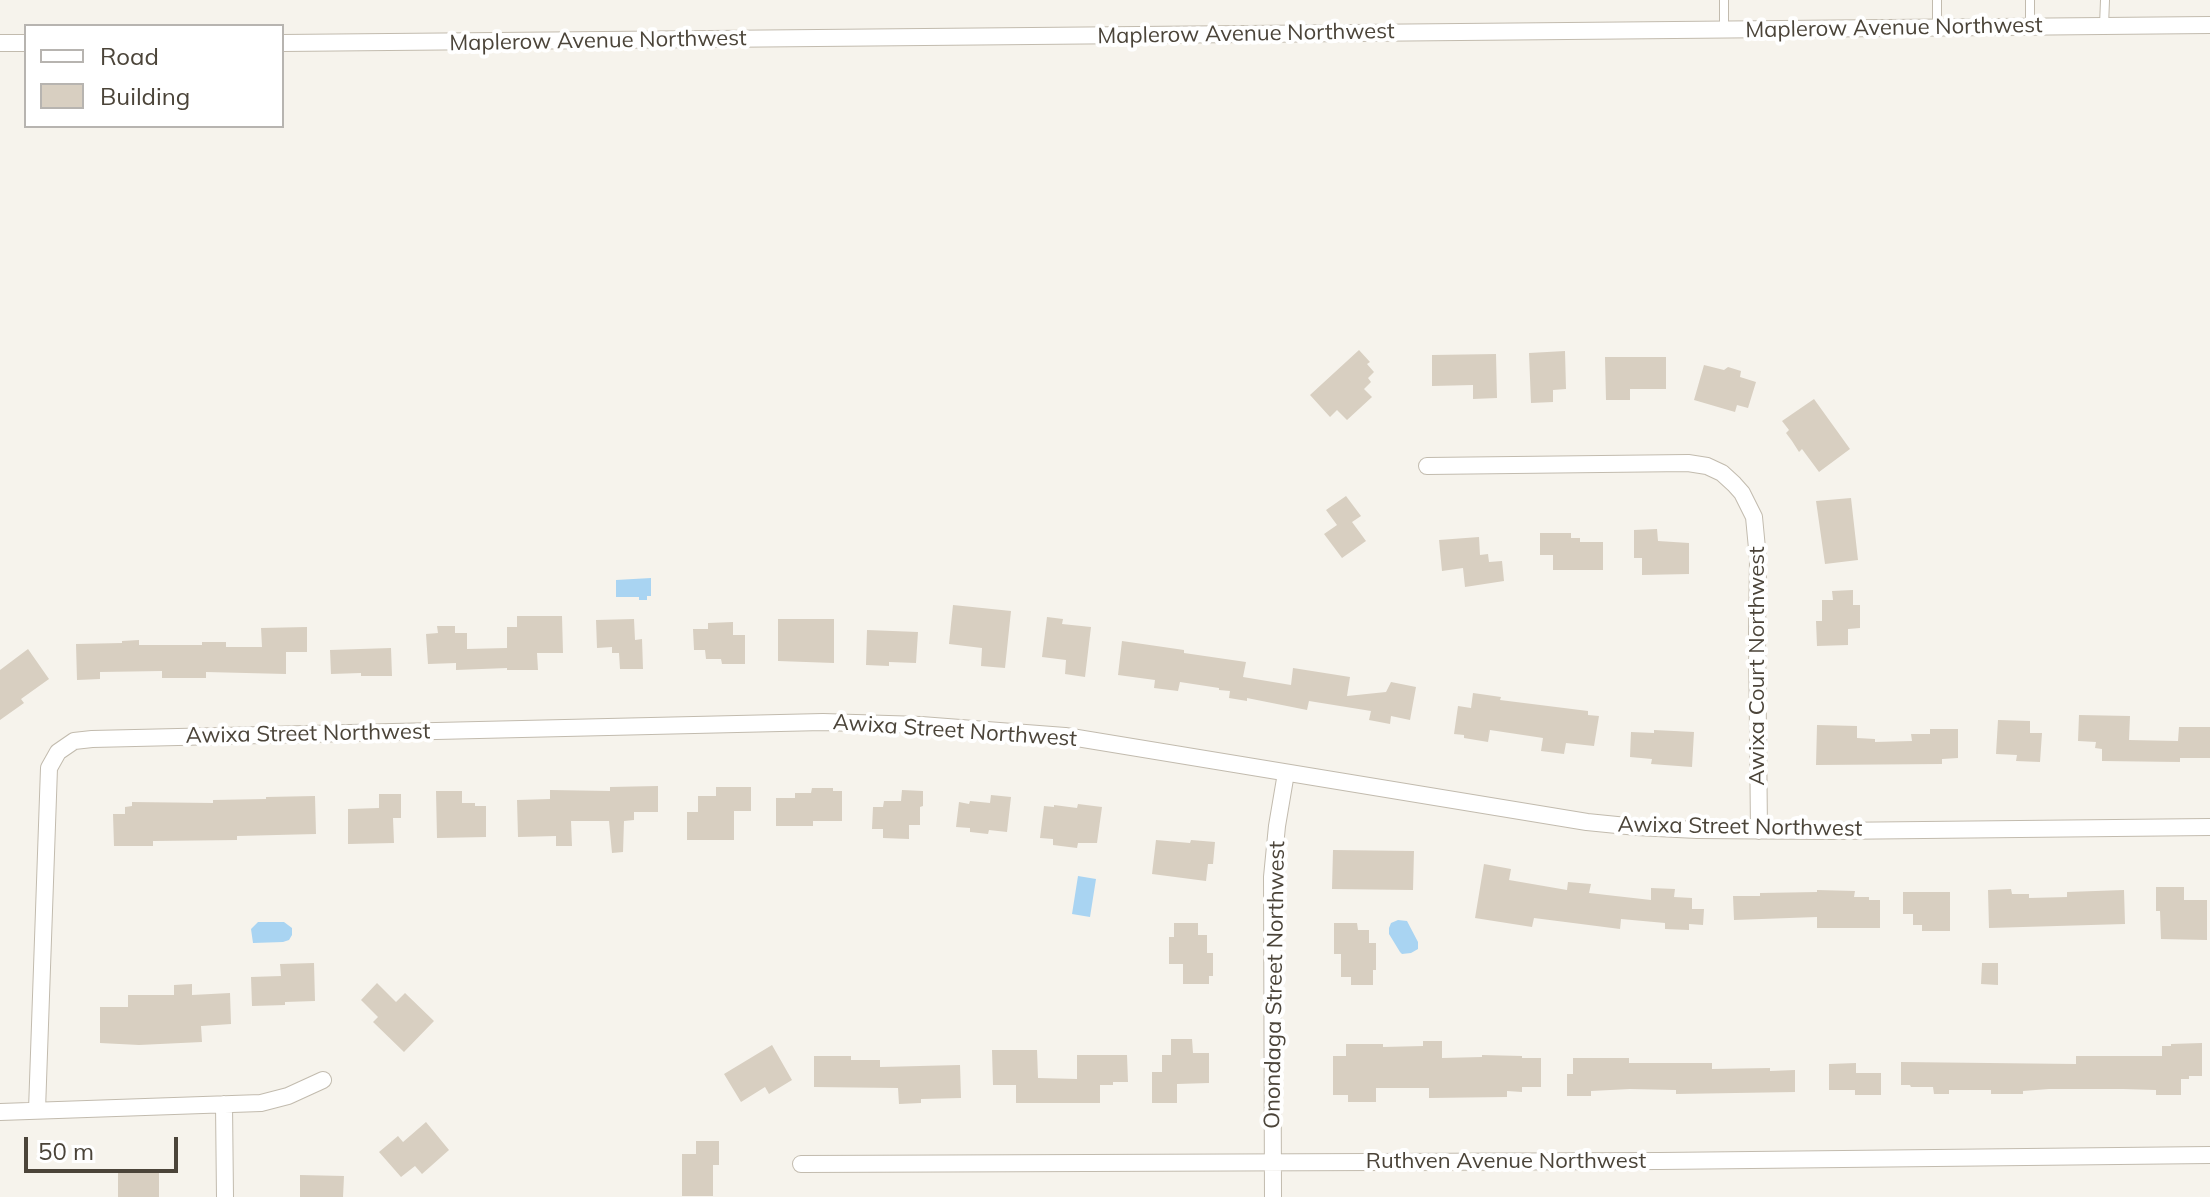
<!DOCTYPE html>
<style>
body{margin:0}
#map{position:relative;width:2210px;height:1197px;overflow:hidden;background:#f6f3ec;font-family:Mulish,sans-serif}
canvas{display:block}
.legend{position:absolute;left:24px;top:24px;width:260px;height:104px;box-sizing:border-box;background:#fff;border:2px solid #b7b4b0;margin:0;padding:10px 14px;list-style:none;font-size:24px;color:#4b4439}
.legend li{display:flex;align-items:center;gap:16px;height:40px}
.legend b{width:40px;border:2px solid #b7b4b0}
.scale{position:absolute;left:24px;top:1137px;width:154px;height:36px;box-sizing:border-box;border:4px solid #4b4439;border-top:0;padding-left:10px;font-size:24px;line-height:28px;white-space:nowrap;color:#4b4439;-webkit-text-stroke:6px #fff;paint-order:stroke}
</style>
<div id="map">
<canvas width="2210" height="1197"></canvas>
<ul class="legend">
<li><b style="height:10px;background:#fff"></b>Road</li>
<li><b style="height:22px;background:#d8cfc1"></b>Building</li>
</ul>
<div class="scale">50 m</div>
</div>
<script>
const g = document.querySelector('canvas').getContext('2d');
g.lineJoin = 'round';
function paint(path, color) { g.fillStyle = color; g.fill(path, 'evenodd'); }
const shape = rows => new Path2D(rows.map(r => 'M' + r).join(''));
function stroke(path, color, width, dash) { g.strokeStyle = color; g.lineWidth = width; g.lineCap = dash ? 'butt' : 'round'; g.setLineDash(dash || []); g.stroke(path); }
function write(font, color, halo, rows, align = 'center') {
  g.font = font + ' Mulish,sans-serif'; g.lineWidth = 8; g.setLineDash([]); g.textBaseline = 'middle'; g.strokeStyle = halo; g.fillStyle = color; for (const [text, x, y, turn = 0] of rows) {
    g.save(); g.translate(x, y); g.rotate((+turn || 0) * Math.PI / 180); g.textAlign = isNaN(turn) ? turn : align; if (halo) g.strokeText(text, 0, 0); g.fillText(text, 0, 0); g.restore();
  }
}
paint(shape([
 [651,578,651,596,647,596,647,600,639,600,639,597,616,597,616,580],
 [1078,876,1096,879,1090,917,1072,914],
 [1398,920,1407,921,1418,942,1418,949,1411,953,1402,954,1400,952,1389,934,1389,928,1391,923],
 [258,922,284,922,292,928,292,935,289,940,283,942,253,943,251,929]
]), '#a9d4f2');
paint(shape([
 [1359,350,1370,362,1367,364,1374,372,1368,378,1371,382,1364,389,1372,397,1347,420,1337,410,1330,417,1310,395],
 [1565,351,1566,389,1553,390,1553,402,1531,403,1529,353],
 [1496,354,1497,398,1473,399,1473,385,1432,386,1432,355],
 [1605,357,1666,357,1666,389,1630,389,1630,400,1606,400],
 [1704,365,1724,370,1728,367,1741,371,1740,377,1756,382,1748,408,1737,405,1735,412,1694,400],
 [1814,399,1850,449,1819,472,1802,449,1799,452,1792,441,1786,433,1789,430,1782,421],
 [1346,496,1361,516,1352,522,1366,541,1342,558,1324,534,1337,525,1326,510],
 [1851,498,1858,560,1825,564,1816,501],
 [1657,529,1658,541,1689,543,1689,574,1642,575,1642,558,1634,558,1634,530],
 [1540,533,1571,533,1571,538,1580,538,1580,542,1603,542,1603,570,1553,570,1553,555,1540,555],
 [1479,537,1480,555,1488,554,1489,562,1502,561,1504,581,1465,587,1463,568,1442,571,1439,540],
 [1853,590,1853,605,1860,605,1860,628,1848,629,1848,645,1817,646,1816,621,1822,621,1822,600,1833,600,1832,591],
 [953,605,1011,611,1005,668,981,666,982,648,949,644],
 [517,616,562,616,563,653,537,653,538,670,507,670,507,668,456,670,456,663,428,664,426,634,438,633,437,626,455,626,455,633,467,633,467,649,507,648,507,627,517,627],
 [1047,617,1063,619,1062,624,1091,627,1085,677,1065,674,1066,660,1042,657],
 [634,619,635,640,642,639,643,669,620,669,619,653,612,653,612,647,597,648,596,620],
 [778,619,834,619,834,663,778,661],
 [733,622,733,635,745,635,745,664,722,664,721,659,706,659,705,650,694,650,693,629,708,629,708,623],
 [307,627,307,652,286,652,286,674,206,672,206,678,162,678,162,671,100,672,100,679,77,680,76,644,122,643,122,641,139,640,139,645,202,645,202,642,226,642,226,647,262,647,261,628],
 [867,630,918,632,916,663,889,662,889,666,866,665],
 [1122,641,1184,650,1184,653,1246,662,1243,677,1291,685,1293,668,1350,677,1347,696,1386,692,1391,682,1416,687,1410,720,1391,716,1390,724,1369,720,1371,711,1309,701,1307,710,1247,698,1247,701,1229,698,1230,691,1219,690,1219,688,1180,682,1178,691,1154,688,1155,680,1118,675],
 [391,648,392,676,361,676,361,673,331,674,330,650],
 [28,649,49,679,21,699,24,703,0,720,0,670],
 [1473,693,1501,697,1500,700,1588,711,1588,715,1599,716,1594,746,1566,743,1564,754,1541,751,1543,738,1490,730,1488,742,1464,738,1464,735,1454,734,1458,706,1471,708],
 [2079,715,2130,716,2129,740,2178,741,2179,727,2210,727,2210,758,2180,758,2180,762,2102,761,2102,749,2095,748,2096,742,2078,741],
 [1998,720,2030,721,2030,733,2042,733,2040,762,2016,761,2017,755,1996,754],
 [1817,725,1857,726,1857,738,1875,739,1875,742,1912,741,1911,734,1930,734,1930,729,1958,729,1958,758,1942,759,1942,764,1816,765],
 [1654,730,1694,732,1692,767,1651,764,1652,759,1630,757,1631,732,1654,733],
 [658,786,658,812,634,812,634,820,624,821,623,852,612,853,609,821,571,821,572,846,556,846,556,836,518,837,517,800,550,799,550,790,610,791,610,787],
 [716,787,751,787,751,811,734,811,734,840,687,840,687,812,698,812,698,796,716,796],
 [812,788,833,788,833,791,842,791,842,821,813,821,813,826,776,826,776,798,795,798,795,793,811,793],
 [902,790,923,791,923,806,920,807,920,825,909,825,909,839,883,838,883,829,872,829,873,807,883,807,884,801,901,801],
 [436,791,462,791,462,803,475,803,475,806,486,806,486,837,437,838],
 [379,794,401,794,401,818,393,818,394,843,348,844,348,809,379,808],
 [991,795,1011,797,1007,832,989,830,988,834,970,832,970,828,956,827,959,802,969,804,970,801,990,803],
 [315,796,316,834,237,836,237,840,153,841,153,846,114,846,113,814,125,814,125,807,132,806,132,802,213,803,213,800,266,799,266,797],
 [1078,804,1102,807,1097,843,1078,843,1077,848,1053,845,1053,839,1040,838,1044,806,1054,807,1054,805,1077,808],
 [1156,840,1190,843,1191,840,1215,842,1213,864,1208,864,1206,881,1152,874],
 [1333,850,1414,851,1413,890,1332,889],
 [1484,864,1511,869,1509,880,1567,890,1568,882,1591,884,1589,893,1651,900,1651,888,1675,889,1674,897,1692,898,1692,909,1704,909,1703,925,1689,924,1689,930,1665,929,1665,923,1621,919,1620,929,1534,918,1532,927,1475,918],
 [2156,887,2184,887,2184,900,2207,900,2207,940,2161,939,2160,911,2156,911],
 [2011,889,2012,894,2029,894,2029,898,2067,897,2067,892,2124,890,2125,924,1989,928,1988,890],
 [1817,890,1855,891,1854,897,1869,897,1869,900,1880,900,1880,928,1817,928,1817,917,1734,920,1733,896,1760,896,1760,893,1817,892],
 [1903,892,1950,892,1950,931,1922,931,1922,925,1913,925,1913,914,1903,914],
 [1174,923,1198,923,1198,935,1207,935,1207,953,1213,953,1213,976,1209,976,1209,984,1183,984,1183,964,1169,964,1169,937,1174,937],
 [1334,923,1357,923,1358,930,1369,930,1369,943,1376,943,1376,970,1373,970,1373,985,1351,985,1351,977,1341,977,1341,954,1334,954],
 [314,963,315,1001,285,1002,285,1005,252,1006,251,977,281,976,280,964],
 [1982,963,1998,963,1998,985,1981,984],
 [377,983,396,1002,405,993,434,1021,404,1052,373,1022,378,1017,361,1000],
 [192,984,192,995,230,993,231,1024,201,1026,202,1042,139,1045,100,1043,100,1007,128,1007,128,995,174,995,174,985],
 [1171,1039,1192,1039,1193,1053,1209,1053,1209,1083,1177,1084,1177,1103,1152,1103,1152,1072,1162,1072,1162,1055,1171,1055],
 [1423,1041,1442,1041,1442,1058,1482,1057,1482,1055,1522,1056,1522,1058,1541,1058,1541,1087,1522,1087,1522,1092,1507,1091,1507,1097,1429,1098,1429,1088,1376,1088,1376,1102,1348,1102,1348,1095,1333,1095,1333,1056,1346,1056,1346,1044,1383,1044,1383,1047,1423,1046],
 [2202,1043,2202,1076,2189,1076,2189,1079,2181,1079,2181,1095,2156,1095,2156,1090,2123,1089,2049,1089,2023,1091,2023,1094,1991,1094,1991,1090,1949,1090,1949,1094,1934,1094,1933,1087,1911,1087,1910,1085,1901,1085,1901,1062,2076,1064,2076,1056,2162,1056,2162,1046,2171,1046,2171,1044],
 [772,1045,792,1080,769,1094,765,1087,741,1102,724,1074],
 [992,1050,1037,1050,1038,1078,1077,1079,1077,1055,1127,1055,1128,1082,1113,1082,1113,1085,1100,1085,1100,1103,1016,1103,1016,1085,993,1085],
 [814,1056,851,1056,851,1060,880,1060,880,1067,960,1065,961,1098,921,1099,921,1103,899,1104,898,1088,814,1087],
 [1573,1058,1629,1058,1629,1063,1712,1063,1712,1069,1770,1068,1770,1071,1795,1070,1795,1092,1676,1094,1676,1090,1630,1089,1591,1091,1591,1096,1567,1096,1567,1074,1573,1074],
 [1856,1063,1856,1073,1881,1073,1881,1095,1855,1095,1855,1090,1829,1090,1829,1064],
 [426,1122,449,1150,422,1174,415,1166,401,1177,379,1152,398,1136,403,1142],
 [696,1141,719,1141,719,1165,713,1165,713,1196,682,1196,682,1154,696,1154],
 [118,1169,159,1169,159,1197,118,1197],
 [300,1175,344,1176,343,1197,300,1197]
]), '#d8cfc1');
const lane = shape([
 [1937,0,1937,27],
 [2030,0,2030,27],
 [2104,26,2105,0],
 [1724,29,1724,0]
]);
const street = shape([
 [0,43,26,43],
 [282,43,2210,25],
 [1427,466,1688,463,1707,466,1722,473,1734,484,1742,493,1754,517,1758,559,1757,635,1759,831],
 [224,1104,225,1197],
 [37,1110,49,768,58,752,74,741,92,739,823,722,921,725,1065,736,1587,822,1637,827,1697,830,1829,831,2210,827],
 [0,1112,261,1103,288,1096,323,1080],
 [801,1164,1660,1161,2210,1155],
 [1273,1197,1272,877,1277,826,1286,773]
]);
stroke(lane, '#c2bbae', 10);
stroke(street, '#c2bbae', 18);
stroke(lane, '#fff', 8);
stroke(street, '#fff', 16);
write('22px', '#4b4439', '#fff', [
 ["Maplerow Avenue Northwest",1894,28,-1],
 ["Maplerow Avenue Northwest",1246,34,-1],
 ["Maplerow Avenue Northwest",598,41,-1],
 ["Awixa Court Northwest",1757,666,-90],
 ["Awixa Street Northwest",955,731,4],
 ["Awixa Street Northwest",308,734,-1],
 ["Awixa Street Northwest",1740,827,1],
 ["Onondaga Street Northwest",1275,985,-89],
 ["Ruthven Avenue Northwest",1506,1161]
]);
</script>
